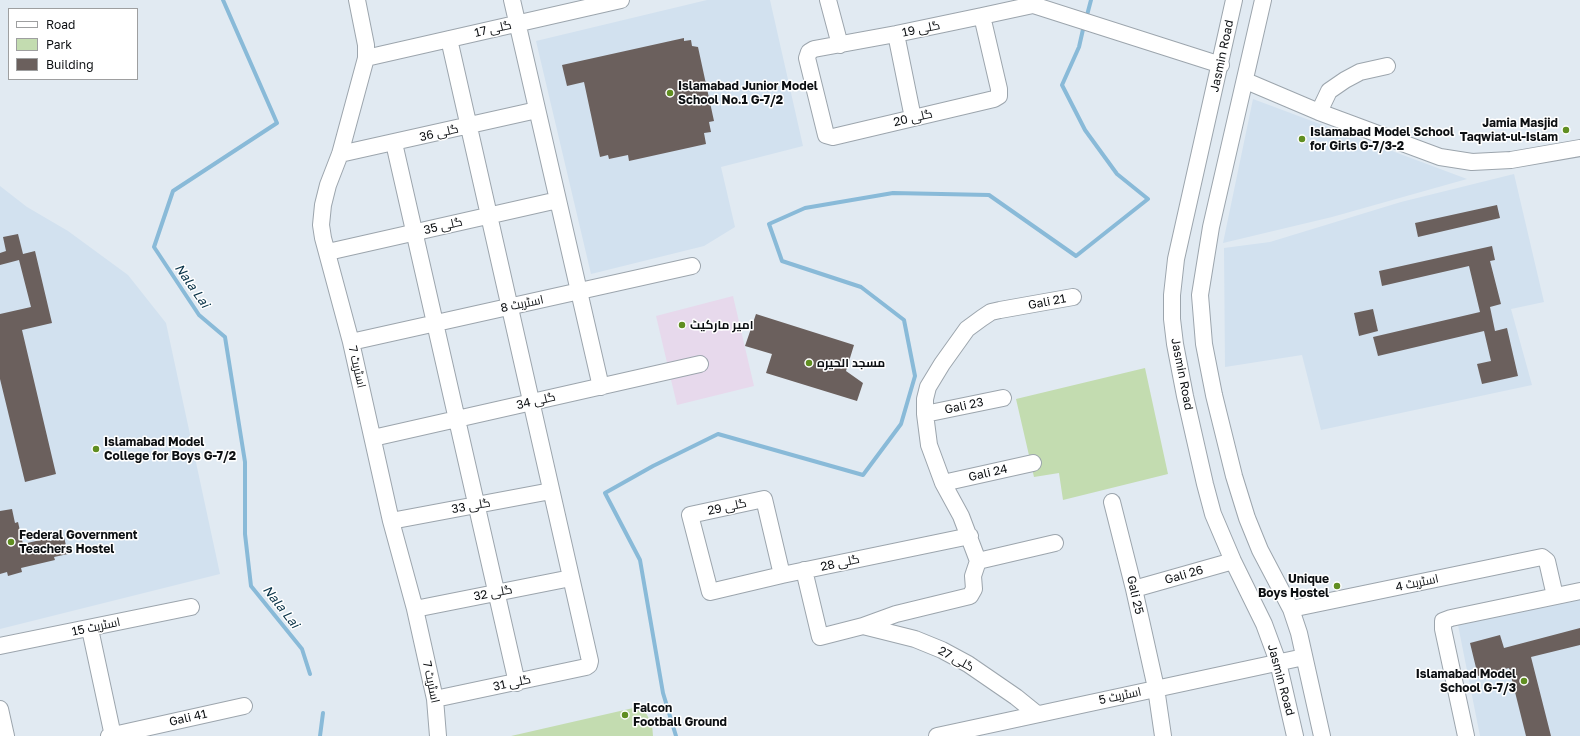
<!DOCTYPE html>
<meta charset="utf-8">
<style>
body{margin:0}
#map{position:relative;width:1580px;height:736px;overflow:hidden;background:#e1eaf2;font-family:"Golos Text",sans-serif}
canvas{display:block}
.legend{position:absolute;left:8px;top:8px;width:130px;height:72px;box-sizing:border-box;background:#fff;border:1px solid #9e9fa0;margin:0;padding:5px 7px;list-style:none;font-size:12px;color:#0c0f12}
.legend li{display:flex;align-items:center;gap:8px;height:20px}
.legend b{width:20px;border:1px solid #9e9fa0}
</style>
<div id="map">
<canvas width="1580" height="736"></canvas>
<ul class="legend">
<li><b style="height:5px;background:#fff"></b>Road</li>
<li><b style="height:11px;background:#c3dcb0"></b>Park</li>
<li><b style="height:11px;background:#6b605d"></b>Building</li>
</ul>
</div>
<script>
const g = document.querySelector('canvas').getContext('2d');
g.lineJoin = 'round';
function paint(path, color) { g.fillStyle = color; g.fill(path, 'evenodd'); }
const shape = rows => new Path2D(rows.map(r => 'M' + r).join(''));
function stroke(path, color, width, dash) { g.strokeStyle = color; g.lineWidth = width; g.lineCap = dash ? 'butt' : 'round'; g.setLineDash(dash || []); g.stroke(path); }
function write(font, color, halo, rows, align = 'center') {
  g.font = font + ' "Golos Text",Cairo,sans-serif'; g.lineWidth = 3; g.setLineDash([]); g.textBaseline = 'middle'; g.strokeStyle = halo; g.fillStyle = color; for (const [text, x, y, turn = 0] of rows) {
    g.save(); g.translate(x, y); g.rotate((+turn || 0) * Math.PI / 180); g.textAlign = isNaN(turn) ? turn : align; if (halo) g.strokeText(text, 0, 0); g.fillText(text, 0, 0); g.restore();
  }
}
paint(shape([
 [733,296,754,386,677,405,656,316]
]), '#e7d9ec');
paint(shape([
 [707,0,770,0,803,146,721,167,735,227,704,246,591,274,536,41],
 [1253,99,1467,179,1332,217,1223,243],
 [1514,174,1544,302,1511,309,1532,385,1321,430,1302,355,1225,367,1224,248,1270,242,1401,202],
 [0,186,27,207,68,231,128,275,166,323,220,574,0,629],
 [1580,598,1580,736,1480,736,1458,625]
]), '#d2e1ef');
paint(shape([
 [1145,368,1168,474,1063,500,1059,473,1034,477,1016,399],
 [642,706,652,724,653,736,511,736]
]), '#c3dcb0');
stroke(shape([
 [223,0,277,123,173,191,154,247,199,315,225,337,245,462,245,534,251,586,302,649,310,674],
 [1086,19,1091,0],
 [320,736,323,713],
 [676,736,663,693,640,560,605,493,653,466,718,434,863,475,901,424,915,376,904,320,861,287,782,261,769,224,805,208,893,193,989,195,1076,256,1148,199,1117,174,1085,130,1062,85,1079,47,1084,25]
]), '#89bad8', 4);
paint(shape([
 [684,38,684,41,691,40,692,46,698,47,714,121,709,122,711,132,704,133,706,144,629,161,628,155,609,159,608,155,600,157,584,82,567,86,562,65],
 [1497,205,1500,218,1418,237,1415,223],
 [18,234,23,254,35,251,52,323,22,330,56,474,25,482,0,379,0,314,31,307,19,260,0,265,0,253,6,251,3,237],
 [1492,246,1495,260,1490,261,1501,304,1490,307,1495,331,1507,328,1518,376,1482,384,1477,364,1491,361,1484,331,1378,356,1373,337,1480,312,1469,266,1382,286,1379,271],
 [1373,309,1378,331,1359,336,1354,313],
 [756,314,854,345,846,371,863,383,857,401,766,373,772,354,745,346],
 [12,509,15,523,18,522,23,544,49,538,50,541,64,537,68,554,54,557,55,560,21,568,22,572,8,576,7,572,0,574,0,511],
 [1580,628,1580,645,1531,657,1551,736,1526,736,1509,668,1478,676,1470,643,1500,635,1504,648]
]), '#6b605d');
const minor = shape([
 [357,0,366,45,366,58,340,154,328,185,323,205,321,225,323,238,351,342,391,521,415,609,435,699,438,736],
 [512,0,601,387],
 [828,0,840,45],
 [1234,0,1176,259,1172,295,1172,319,1175,344,1185,396,1205,484,1213,514,1233,561,1264,624,1278,662,1295,736],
 [1263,0,1211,227,1200,295,1204,344,1214,395,1234,476,1247,518,1260,550,1291,609,1299,633,1322,736],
 [982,16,999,89,999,96,994,99,833,137,826,135,807,58,809,52,814,49,896,34,982,16,1033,5,1221,65],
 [896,34,913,118],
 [366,58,621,0],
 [1246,81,1319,112,1440,157,1472,162,1511,160,1580,148],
 [1319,112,1329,91,1345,80,1360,72,1387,66],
 [394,143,517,683],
 [340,154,537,110],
 [328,252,558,200],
 [351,342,692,266],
 [925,414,1003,398],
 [373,438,700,364],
 [943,483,1033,463],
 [1112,502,1134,589,1156,688,1163,736],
 [391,521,551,491],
 [978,561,1055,543],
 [804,570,820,637,863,626,896,614,970,596,974,589,973,576,978,561,961,516,943,483,929,445,925,414,925,399,928,387,942,364,967,329,982,318,991,312,1000,310,1073,297],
 [782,575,764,499,690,515,710,592,782,575,970,536],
 [1134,589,1233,561],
 [415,609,571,578],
 [1291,609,1542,557,1547,561,1555,596],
 [863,626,915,639,942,650,968,664,1016,697,1037,714],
 [90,629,113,736],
 [0,646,191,607],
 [435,699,586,667,589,665,590,661,449,39],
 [0,709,6,736],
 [109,736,244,706],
 [937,736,1304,657],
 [1466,736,1443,629,1443,621,1451,618,1580,591]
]);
stroke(minor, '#9ca5ad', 18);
stroke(minor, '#fff', 16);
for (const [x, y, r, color] of [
 [670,93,4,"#608e21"],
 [1566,130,4,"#608e21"],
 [1302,139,4,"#608e21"],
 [682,325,4,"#608e21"],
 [809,363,4,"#608e21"],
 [96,449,4,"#608e21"],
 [11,542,4,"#608e21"],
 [1337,586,4,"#608e21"],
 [1524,681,4,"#608e21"],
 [625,715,4,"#608e21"]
]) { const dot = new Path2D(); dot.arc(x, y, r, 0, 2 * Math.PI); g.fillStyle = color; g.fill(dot); stroke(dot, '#fff', 1.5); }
write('12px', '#0c0f12', '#fff', [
 ["گلی 17",493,29,-13],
 ["گلی 19",921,29,-12],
 ["Jasmin Road",1222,56,-78],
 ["گلی 20",913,118,-13],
 ["گلی 36",439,133,-13],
 ["گلی 35",443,226,-13],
 ["Gali 21",1047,302,-11],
 ["اسٹریٹ 8",522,304,-12],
 ["اسٹریٹ 7",357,367,77],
 ["Jasmin Road",1182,374,79],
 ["گلی 34",536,401,-13],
 ["Gali 23",964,406,-12],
 ["Gali 24",988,473,-13],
 ["گلی 33",471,506,-10],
 ["گلی 29",727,507,-12],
 ["گلی 28",840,563,-12],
 ["Gali 26",1184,575,-16],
 ["اسٹریٹ 4",1417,583,-12],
 ["گلی 32",493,593,-11],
 ["Gali 25",1135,595,77],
 ["اسٹریٹ 15",96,627,-12],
 ["گلی 27",956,659,29],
 ["Jasmin Road",1281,680,75],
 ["اسٹریٹ 7",431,682,78],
 ["گلی 31",512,683,-12],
 ["اسٹریٹ 5",1120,696,-12],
 ["Gali 41",188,718,-13]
]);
write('bold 12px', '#0c0f12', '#fff', [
 ["Islamabad Junior Model",678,86],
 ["School No.1 G-7/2",678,100],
 ["Jamia Masjid",1558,123,"right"],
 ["Taqwiat-ul-Islam",1558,137,"right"],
 ["Islamabad Model School",1310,132],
 ["for Girls G-7/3-2",1310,146],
 ["امیر مارکیٹ",690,325],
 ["مسجد الحیرہ",817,363],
 ["Islamabad Model",104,442],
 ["College for Boys G-7/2",104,456],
 ["Federal Government",19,535],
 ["Teachers Hostel",19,549],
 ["Unique",1329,579,"right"],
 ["Boys Hostel",1329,593,"right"],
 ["Islamabad Model",1516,674,"right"],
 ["School G-7/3",1516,688,"right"],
 ["Falcon",633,708],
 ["Football Ground",633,722]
], 'left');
write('italic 13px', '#093348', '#fff', [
 ["Nala Lai",192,286,55],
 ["Nala Lai",281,607,52]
]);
</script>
